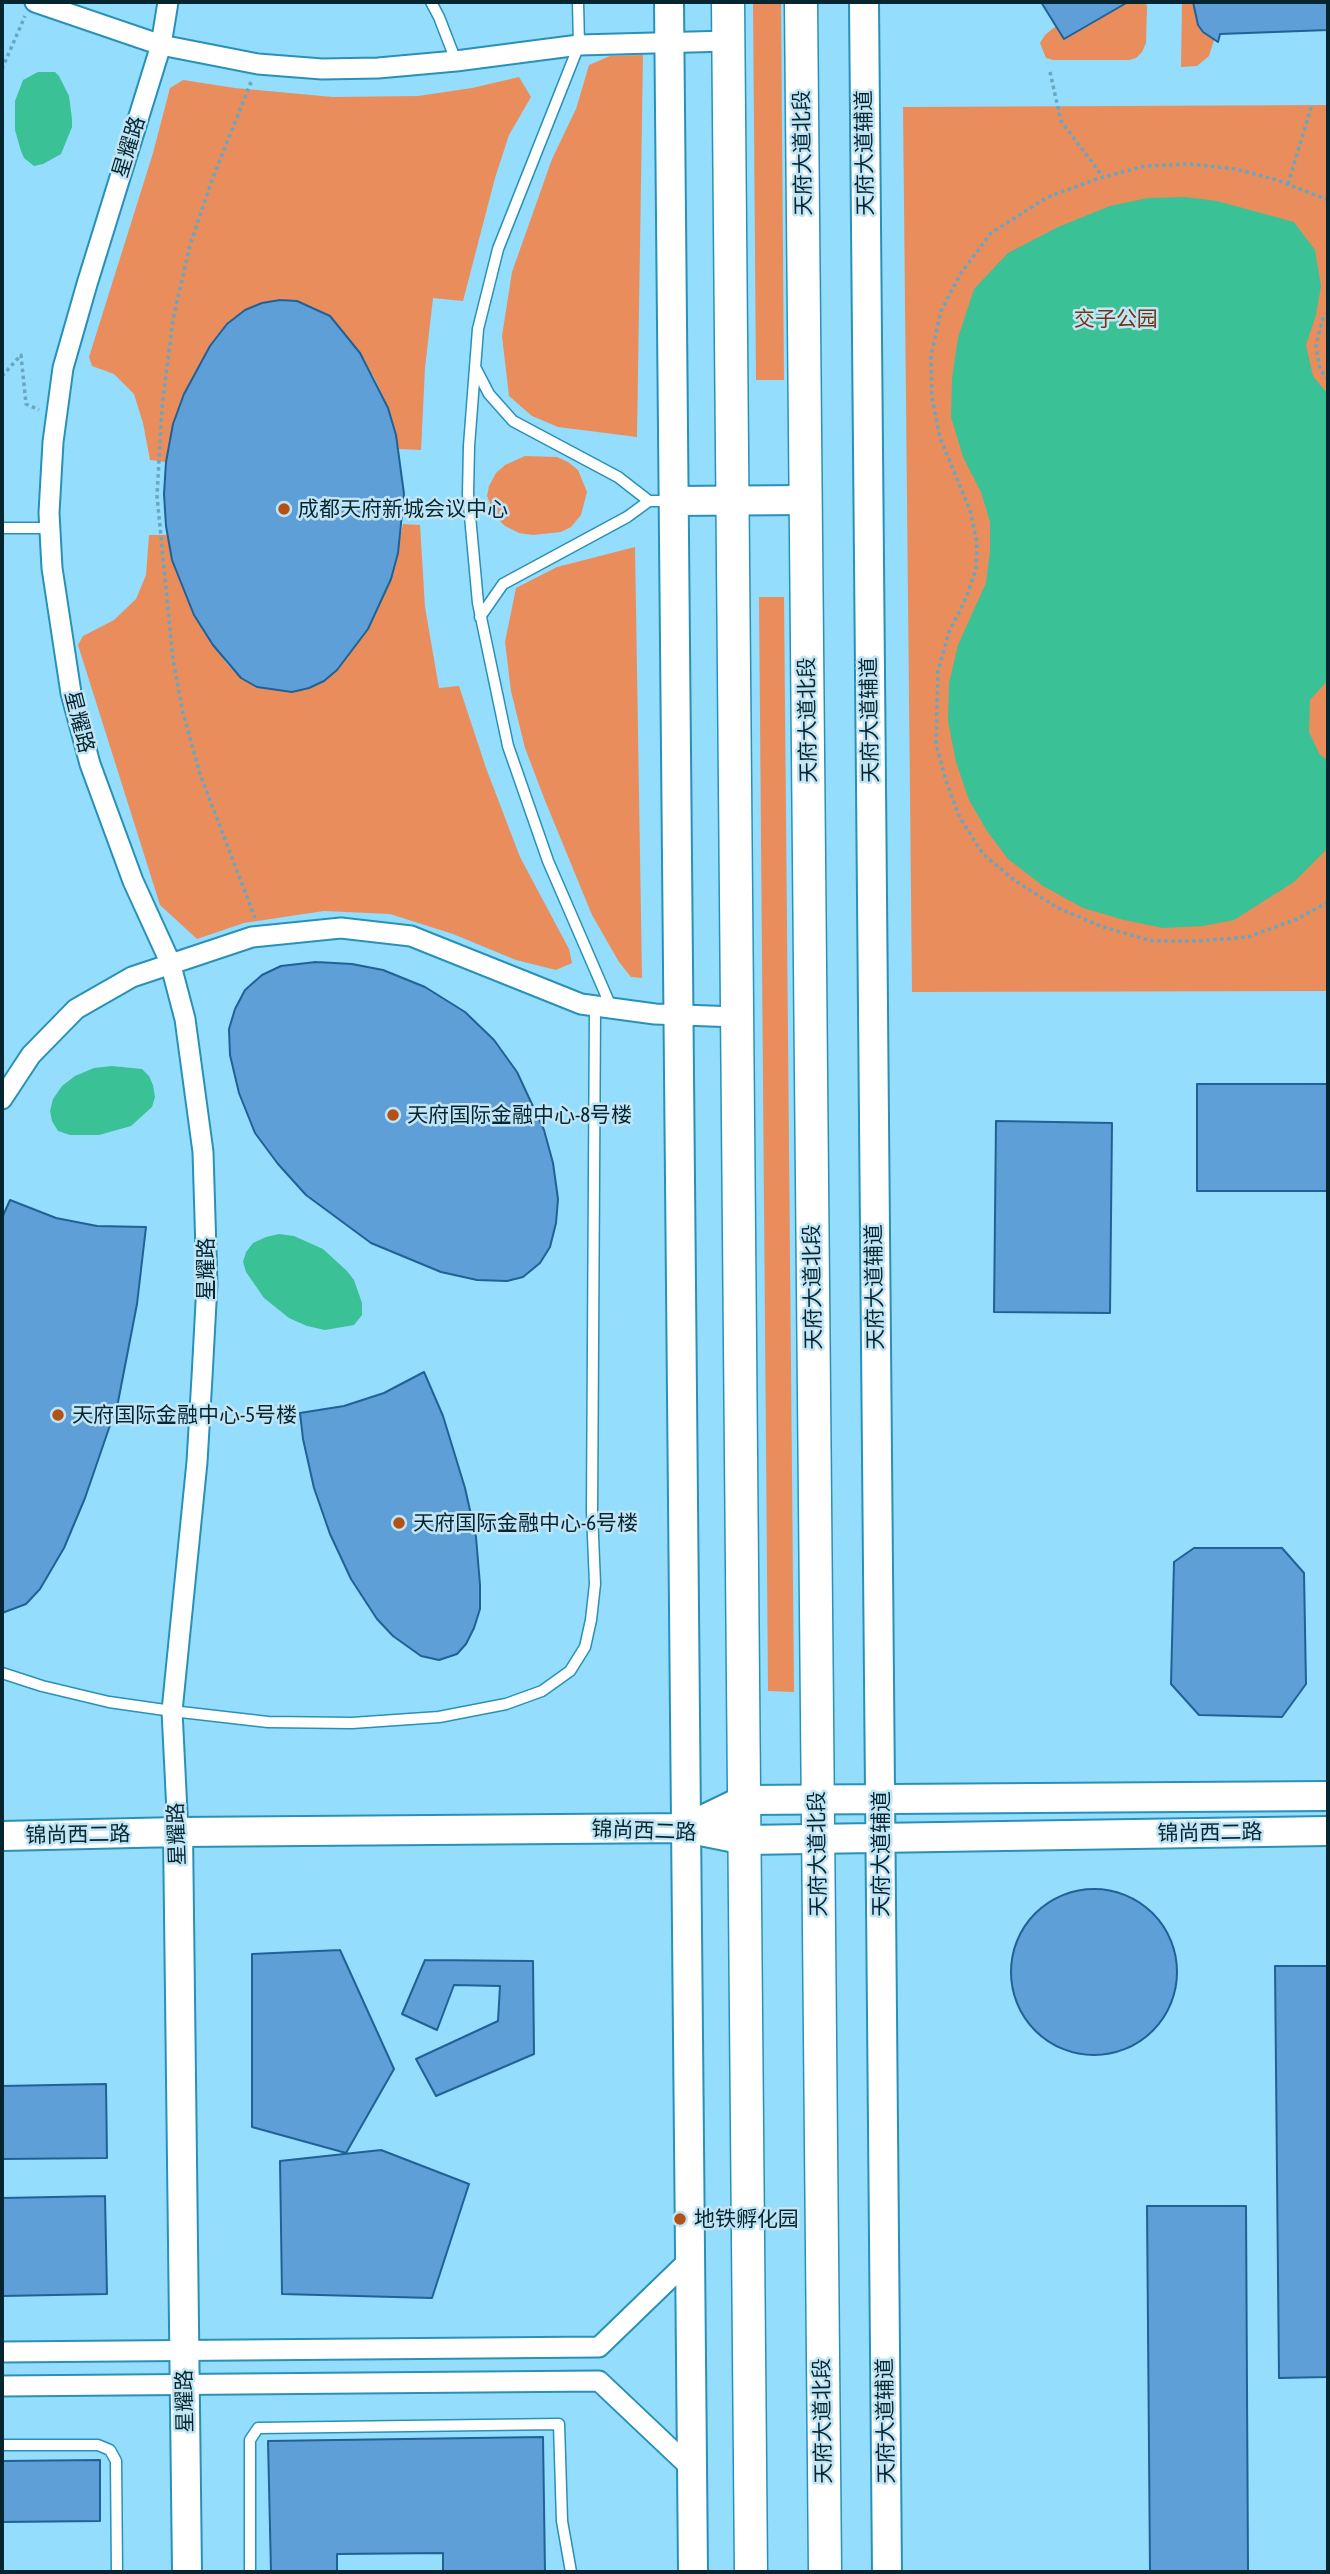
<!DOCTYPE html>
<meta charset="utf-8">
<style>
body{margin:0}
#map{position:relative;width:1330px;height:2574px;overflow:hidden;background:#94ddfd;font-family:"Asap Condensed",sans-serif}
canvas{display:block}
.frame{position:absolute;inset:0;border:4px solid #052631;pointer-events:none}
</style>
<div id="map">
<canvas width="1330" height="2574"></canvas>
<div class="frame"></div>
</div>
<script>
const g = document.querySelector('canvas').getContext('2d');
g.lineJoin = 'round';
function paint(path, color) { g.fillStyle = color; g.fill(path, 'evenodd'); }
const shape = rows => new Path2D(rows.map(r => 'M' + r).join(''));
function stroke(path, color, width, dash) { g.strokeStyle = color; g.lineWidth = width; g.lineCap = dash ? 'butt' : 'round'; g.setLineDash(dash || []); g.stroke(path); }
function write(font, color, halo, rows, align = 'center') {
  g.font = font + ' "Asap Condensed","Noto Sans SC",sans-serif'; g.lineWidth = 5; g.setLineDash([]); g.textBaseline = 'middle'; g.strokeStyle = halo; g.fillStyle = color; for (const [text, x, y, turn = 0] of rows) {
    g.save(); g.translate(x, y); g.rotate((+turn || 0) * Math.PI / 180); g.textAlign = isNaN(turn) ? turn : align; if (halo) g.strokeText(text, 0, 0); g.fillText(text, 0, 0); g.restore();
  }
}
paint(shape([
 [753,2,781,2,784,380,756,380],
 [1113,2,1144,2,1147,6,1146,43,1142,52,1136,58,1129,60,1053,60,1046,58,1040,43,1045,35,1056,26,1064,39,1116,9],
 [1182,2,1193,2,1198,25,1203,32,1215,37,1209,56,1197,66,1181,67],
 [643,55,637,437,558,427,532,416,509,396,502,336,512,272,552,159,576,109,589,65,610,56],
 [519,77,531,97,509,135,495,178,463,301,433,298,425,368,421,450,399,449,388,408,375,379,360,353,330,316,297,301,280,300,262,303,245,310,227,324,210,346,184,394,173,424,166,462,150,460,143,423,134,394,114,374,92,366,89,357,153,153,170,88,183,80,235,88,333,97,418,96,472,88],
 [1328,105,1328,991,912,992,903,107],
 [525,456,557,457,568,462,578,470,587,492,581,515,571,527,561,532,533,535,519,533,505,526,496,517,487,496,489,486,496,473,505,465],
 [403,524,420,525,425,607,439,688,459,686,486,768,520,857,569,949,572,963,556,970,516,960,453,934,390,914,324,911,244,923,197,939,160,905,78,645,83,636,114,620,136,599,146,575,149,535,168,535,172,560,194,615,227,664,241,678,257,687,292,692,309,688,324,681,337,670,368,629,391,579],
 [635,547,642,978,631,977,619,962,592,915,544,798,525,748,511,691,505,642,516,588,557,567],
 [759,597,784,597,794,1692,768,1691]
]), '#ea8d5d');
paint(shape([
 [38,72,55,72,59,76,69,96,72,119,72,127,61,154,43,164,34,166,24,158,21,151,15,130,15,101,23,80],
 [1186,197,1217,201,1294,222,1315,250,1321,286,1316,315,1306,345,1313,376,1328,394,1328,680,1310,700,1309,732,1320,755,1328,760,1328,848,1294,882,1234,920,1203,926,1163,928,1124,920,1083,908,1043,886,1008,859,987,831,969,800,956,762,948,721,949,683,958,645,986,583,990,551,990,522,981,492,963,457,951,417,952,378,958,338,974,289,1008,253,1058,227,1110,206,1148,198],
 [112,1066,142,1069,149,1076,153,1085,155,1097,152,1107,131,1126,99,1135,70,1135,58,1131,52,1121,50,1111,53,1099,62,1086,75,1076,94,1068],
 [279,1234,294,1236,323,1249,347,1271,354,1280,362,1303,362,1315,354,1325,325,1330,307,1326,289,1318,264,1298,246,1272,243,1262,246,1252,253,1243,266,1237]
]), '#3ac195');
const building = shape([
 [1041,2,1128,2,1064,39,1041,2],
 [1193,2,1328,2,1328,30,1220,34,1218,42,1203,32,1198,25,1193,2],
 [280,300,297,301,330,316,360,353,388,408,396,435,404,494,398,553,391,579,368,629,337,670,324,681,309,688,292,692,257,687,241,678,213,645,194,615,172,560,166,526,164,494,166,462,173,424,184,394,210,346,227,324,245,310,262,303,280,300],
 [316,962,352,964,383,970,425,987,465,1012,494,1040,517,1072,544,1130,553,1163,558,1199,556,1223,550,1247,540,1263,523,1277,507,1281,477,1280,441,1272,371,1243,306,1195,278,1164,255,1133,239,1093,230,1055,229,1029,235,1009,245,990,262,975,281,966,316,962],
 [1197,1084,1328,1084,1328,1191,1197,1191,1197,1084],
 [996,1121,1112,1123,1110,1313,994,1312,996,1121],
 [10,1200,56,1218,97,1226,146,1227,137,1304,118,1402,85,1498,64,1548,40,1589,26,1604,2,1613,2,1218,10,1200],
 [424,1372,443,1416,465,1488,476,1537,480,1585,480,1609,474,1628,466,1644,457,1654,439,1660,421,1656,393,1636,377,1619,351,1579,330,1534,314,1488,303,1439,300,1413,344,1406,384,1393,424,1372],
 [1194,1548,1282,1548,1304,1573,1306,1684,1282,1717,1199,1715,1171,1684,1174,1562,1194,1548],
 '1011 1972a83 83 0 1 1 166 0a83 83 0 1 1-166 0Z',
 [340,1950,394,2069,346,2153,252,2127,252,1954,340,1950],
 [425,1960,533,1961,534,2054,436,2096,416,2059,498,2021,500,1986,454,1985,437,2030,402,2014,425,1960],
 [1275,1966,1328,1966,1328,2377,1279,2378,1275,1966],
 [106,2084,107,2158,2,2159,2,2086,106,2084],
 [381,2150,469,2184,432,2298,282,2294,280,2161,381,2150],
 [105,2196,107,2294,2,2296,2,2198,105,2196],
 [1147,2206,1246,2206,1248,2572,1150,2572,1147,2206],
 [543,2437,545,2572,443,2572,443,2553,337,2554,337,2572,271,2572,268,2441,543,2437],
 [100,2460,100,2521,2,2522,2,2461,100,2460]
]);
paint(building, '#5f9fd7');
stroke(building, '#206196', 2);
const lane = shape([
 [431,2,439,17,456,61],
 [578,2,579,45,498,249,478,329,469,446,468,494,478,603,508,746,548,861,612,1009],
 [475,367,489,394,513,421,618,477,649,501,672,501],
 [2,528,50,528],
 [480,617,503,584,627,517,649,501],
 [2,1673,42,1686,109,1702,172,1711,268,1722,352,1723,439,1717,506,1704,542,1691,570,1671,585,1647,591,1620,595,1584,592,1512,595,1007],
 [2,2445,98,2445,110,2450,116,2461,117,2572],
 [250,2572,250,2440,258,2428,559,2424,562,2521,571,2572]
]);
const street = shape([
 [35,2,161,45,258,64,322,69,378,68,456,61,579,45,729,41],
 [168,2,161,45,87,284,63,368,53,442,49,513,52,568,71,693,90,764,133,881,170,962,185,1019,203,1152,207,1284,202,1377,197,1462,172,1711,178,1832],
 [2,1099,31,1055,76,1009,132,977,252,937,341,928,411,936,581,1004,655,1014,737,1017],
 [2,2352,599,2347,690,2259],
 [2,2386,599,2381,692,2469]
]);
const secondary = shape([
 [669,2,693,2572],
 [864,2,887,2572],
 [674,501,806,500],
 [686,1828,744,1800,1328,1796],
 [178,1832,187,2572],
 [2,1836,178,1832,686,1828,745,1840,1328,1831]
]);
const primary = shape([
 [728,2,751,2572],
 [801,2,825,2572]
]);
stroke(lane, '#2991b7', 13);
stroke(street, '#2991b7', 23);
stroke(secondary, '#2991b7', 32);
stroke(primary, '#2991b7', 35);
stroke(shape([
 [2,69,25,16],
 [1050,72,1061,121,1103,177],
 [251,82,212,180,190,245,173,319,162,407,157,496,173,660,183,713,200,774,255,918],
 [1288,184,1312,104],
 [1328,200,1277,180,1236,169,1189,164,1145,166,1096,179,1046,198,991,233,961,273,941,311,931,356,932,398,940,438,970,510,977,543,976,569,966,598,949,632,938,671,936,744,947,784,960,818,983,854,1014,880,1056,907,1103,927,1152,941,1198,941,1248,937,1297,919,1328,902],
 [1328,312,1322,320,1316,346,1320,369,1328,380],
 [2,376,21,355,26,404,39,410]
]), '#69a6c0', 3.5, [3.5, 3.5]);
stroke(lane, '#fff', 10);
stroke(street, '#fff', 19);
stroke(secondary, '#fff', 28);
stroke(primary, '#fff', 32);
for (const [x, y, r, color] of [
 [284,509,7,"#b45215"],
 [393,1115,7,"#b45215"],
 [58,1415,7,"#b45215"],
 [399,1523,7,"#b45215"],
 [680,2219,7,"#b45215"]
]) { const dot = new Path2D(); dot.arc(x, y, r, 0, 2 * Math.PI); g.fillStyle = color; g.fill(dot); stroke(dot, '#c2e5f5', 2.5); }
write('21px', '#052631', '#c2e5f5', [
 ["星耀路",129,147,-73],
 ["天府大道北段",803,153,-91],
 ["天府大道辅道",865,153,-91],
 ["天府大道北段",808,720,-91],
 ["天府大道辅道",870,720,-91],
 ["星耀路",79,722,76],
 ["星耀路",206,1269,-90],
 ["天府大道北段",813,1287,-91],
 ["天府大道辅道",875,1287,-91],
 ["锦尚西二路",644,1831,2],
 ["锦尚西二路",1210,1833,-1],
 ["星耀路",177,1834,-92],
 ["锦尚西二路",78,1835,-1],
 ["天府大道北段",818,1854,-91],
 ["天府大道辅道",881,1854,-90],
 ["星耀路",185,2401,-91],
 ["天府大道北段",823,2421,-91],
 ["天府大道辅道",886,2421,-91]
]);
write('21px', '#713512', '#c2e5f5', [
 ["交子公园",1116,319]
]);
write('21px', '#052631', '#c2e5f5', [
 ["成都天府新城会议中心",298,509],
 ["天府国际金融中心-8号楼",407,1115],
 ["天府国际金融中心-5号楼",72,1415],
 ["天府国际金融中心-6号楼",413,1523],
 ["地铁孵化园",694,2219]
], 'left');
</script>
